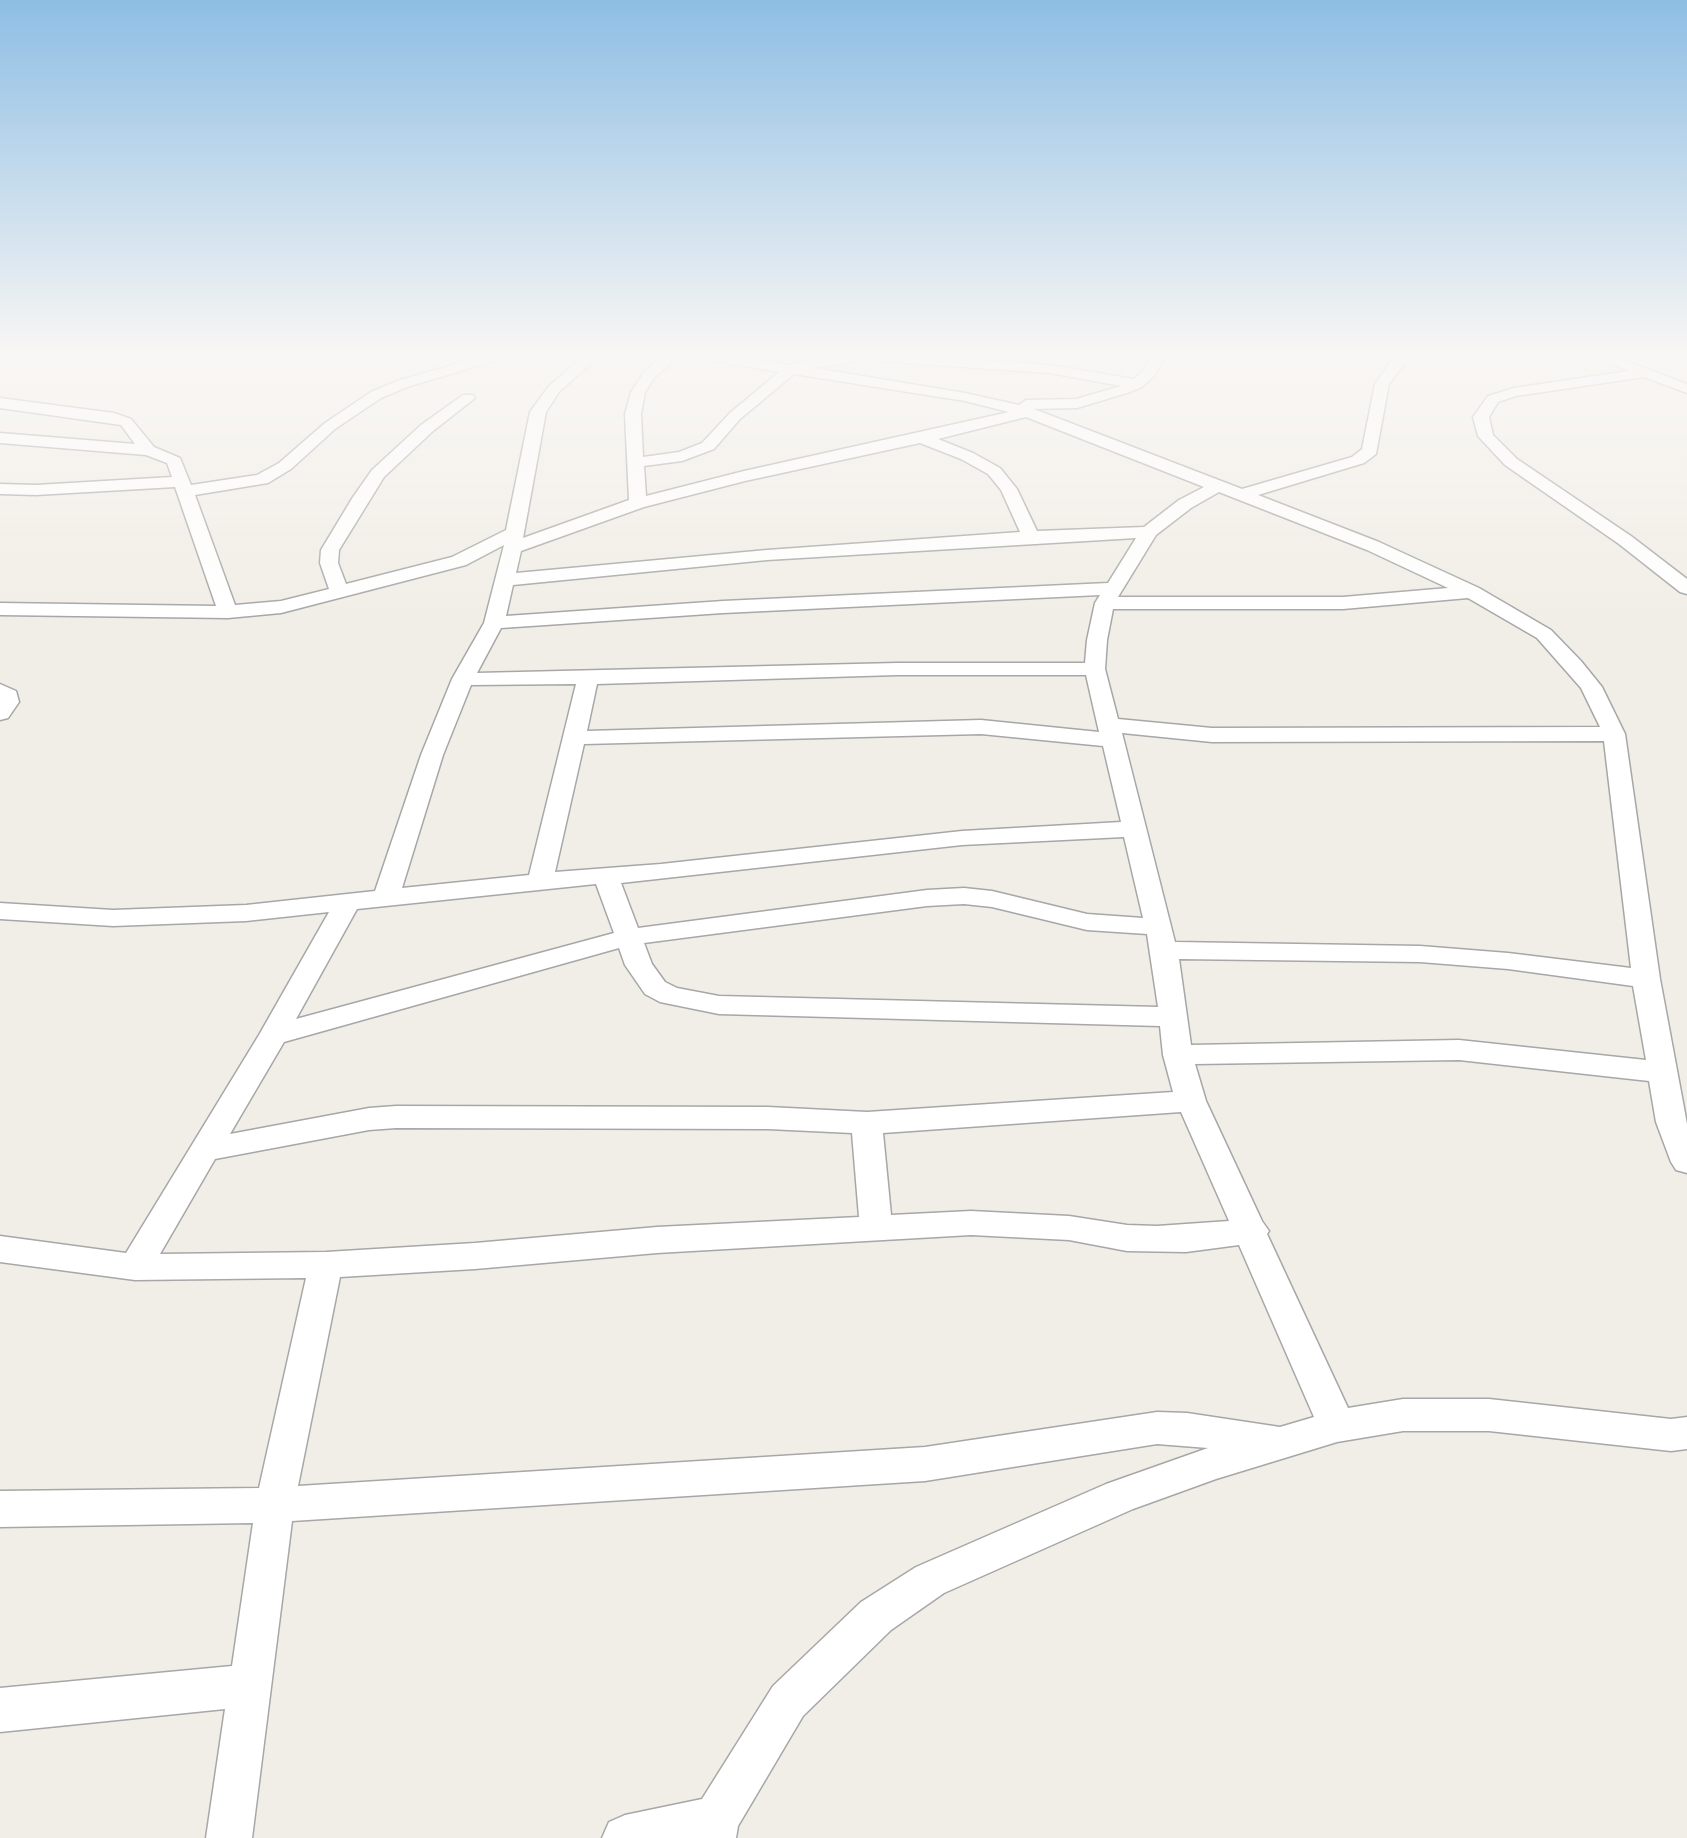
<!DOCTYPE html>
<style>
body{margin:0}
canvas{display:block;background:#f1eee7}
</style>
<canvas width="1687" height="1838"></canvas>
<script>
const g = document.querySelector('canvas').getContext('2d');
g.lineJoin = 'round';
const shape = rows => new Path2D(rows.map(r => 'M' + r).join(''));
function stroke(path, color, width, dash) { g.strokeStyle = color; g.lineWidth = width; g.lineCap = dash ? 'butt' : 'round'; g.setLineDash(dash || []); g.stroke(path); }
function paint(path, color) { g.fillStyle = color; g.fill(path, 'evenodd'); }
const minor = shape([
 [480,357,499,357,497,360,407,387,381,398,335,429,291,469,268,483,195,495,235,605,281,601,329,589,320,563,321,550,353,497,372,470,421,425,463,395,473,395,475,398,433,431,384,477,339,550,338,563,346,584,452,557,506,530,530,412,549,386,583,357,598,357,559,392,546,412,523,538,629,500,625,414,631,392,645,371,662,357,677,357,655,377,645,392,641,414,643,457,679,452,702,443,730,413,779,372,715,361,708,357,739,357,789,365,833,357,862,357,855,361,814,368,965,393,1019,405,1026,400,1076,399,1121,386,1050,373,876,361,869,357,931,357,1050,365,1134,379,1143,371,1151,357,1165,357,1154,376,1142,387,1130,392,1077,408,1034,409,1242,489,1352,457,1362,449,1375,384,1394,357,1409,357,1389,384,1376,454,1364,463,1258,495,1379,542,1479,588,1551,630,1581,661,1602,687,1625,734,1660,979,1687,1124,1687,1173,1676,1170,1671,1162,1656,1122,1649,1081,1459,1060,1195,1064,1206,1101,1262,1221,1269,1231,1267,1234,1348,1408,1403,1399,1489,1399,1671,1419,1687,1417,1687,1449,1671,1451,1489,1431,1403,1431,1337,1442,1216,1479,1133,1509,944,1593,891,1630,803,1716,738,1826,736,1838,602,1838,609,1822,625,1815,702,1799,773,1686,861,1602,916,1567,1106,1484,1208,1448,1157,1444,925,1481,292,1521,252,1838,206,1838,225,1709,0,1732,0,1688,232,1666,253,1523,0,1527,0,1491,259,1488,306,1278,135,1280,0,1262,0,1236,126,1253,259,1035,329,912,246,921,113,926,0,919,0,903,113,910,246,905,375,891,421,755,452,679,484,623,504,545,466,565,281,613,228,618,0,615,0,603,216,606,175,487,36,495,0,494,0,484,36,485,172,477,167,463,146,455,0,443,0,433,135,444,121,425,0,408,0,398,114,413,131,419,154,447,180,458,191,485,257,475,279,463,325,423,371,392,397,381,480,357],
 [794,374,965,401,1009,412,744,471,646,496,644,466,682,461,714,449,740,419,794,374],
 [1026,417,1204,487,1179,500,1144,527,1037,531,1017,489,1000,468,973,453,938,439,1026,417],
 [920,443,961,459,988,474,1001,490,1020,532,767,550,516,573,521,551,644,507,745,481,920,443],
 [1219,492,1367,550,1448,588,1343,597,1118,597,1156,535,1191,508,1219,492],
 [1136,538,1108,583,723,601,506,616,513,585,767,560,1136,538],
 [1100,595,1095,603,1087,640,1085,663,897,663,477,673,501,628,723,613,1100,595],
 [1468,598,1537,638,1581,688,1600,727,1212,728,1118,719,1105,669,1107,640,1113,609,1343,609,1468,598],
 [897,675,1086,675,1099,732,981,720,587,731,597,684,897,675],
 [576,684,529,875,402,888,443,755,471,685,576,684],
 [1122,733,1212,742,1604,741,1631,968,1508,953,1420,946,1175,942,1122,733],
 [981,734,1103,746,1121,822,962,831,661,864,555,872,584,744,981,734],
 [1124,837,1143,918,1087,914,992,891,964,888,927,890,638,928,621,883,962,845,1124,837],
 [596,884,614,933,296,1019,357,909,596,884],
 [964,904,992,907,1087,930,1147,934,1158,1007,719,996,677,988,665,982,652,964,644,943,927,906,964,904],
 [619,948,625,965,645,994,660,1002,719,1014,1160,1026,1163,1055,1173,1092,867,1112,768,1107,396,1106,369,1108,230,1134,284,1042,619,948],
 [1179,959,1420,962,1508,969,1633,986,1646,1060,1459,1040,1191,1045,1179,959],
 [1181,1112,1229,1221,1157,1226,1127,1225,1069,1216,971,1211,891,1215,883,1133,1181,1112],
 [396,1128,768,1129,852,1133,859,1217,657,1227,475,1243,326,1252,160,1254,215,1159,369,1130,396,1128],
 [971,1235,1069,1240,1127,1251,1186,1252,1239,1245,1314,1417,1280,1427,1187,1413,1157,1412,925,1447,298,1486,340,1277,475,1269,657,1253,971,1235],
 [1597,357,1616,357,1687,384,1687,393,1644,377,1516,396,1498,402,1489,417,1493,435,1517,459,1631,536,1687,579,1687,594,1680,592,1619,544,1505,465,1478,436,1473,417,1488,396,1514,388,1628,371,1597,357],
 [0,684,16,691,19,702,8,718,0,720,0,684]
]);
stroke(minor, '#a7a7a7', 3);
paint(minor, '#fff');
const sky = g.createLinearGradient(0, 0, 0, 614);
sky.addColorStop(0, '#8ebee4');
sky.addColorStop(0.58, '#f9f7f4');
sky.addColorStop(1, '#f9f7f400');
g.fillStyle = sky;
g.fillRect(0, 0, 1687, 614);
</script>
